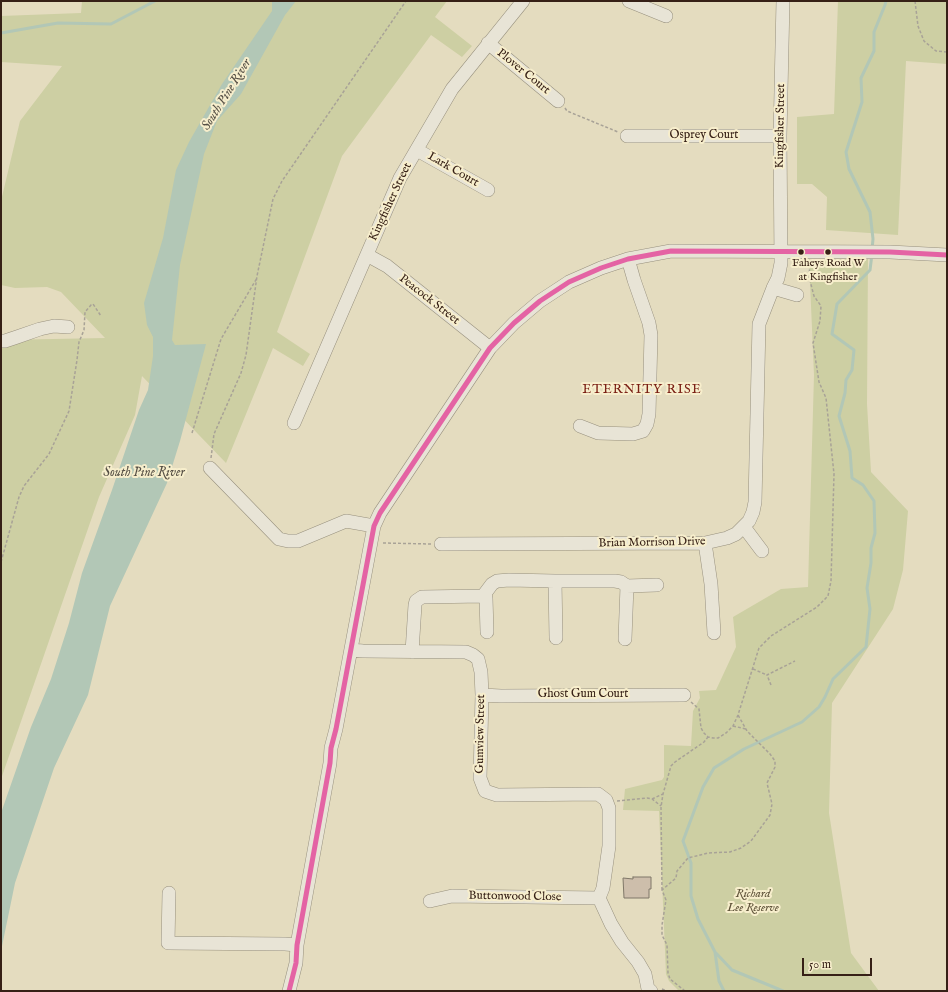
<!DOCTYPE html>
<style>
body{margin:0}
#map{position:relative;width:948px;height:992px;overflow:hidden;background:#e4dcbf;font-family:"IM FELL English",serif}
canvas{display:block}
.frame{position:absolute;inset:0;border:2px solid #362016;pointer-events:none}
.scale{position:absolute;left:802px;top:958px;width:70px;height:18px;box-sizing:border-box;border:2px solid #362016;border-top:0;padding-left:5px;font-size:12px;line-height:14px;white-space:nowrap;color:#362016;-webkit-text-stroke:3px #f7eecc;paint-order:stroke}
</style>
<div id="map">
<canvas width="948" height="992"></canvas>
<div class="frame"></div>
<div class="scale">50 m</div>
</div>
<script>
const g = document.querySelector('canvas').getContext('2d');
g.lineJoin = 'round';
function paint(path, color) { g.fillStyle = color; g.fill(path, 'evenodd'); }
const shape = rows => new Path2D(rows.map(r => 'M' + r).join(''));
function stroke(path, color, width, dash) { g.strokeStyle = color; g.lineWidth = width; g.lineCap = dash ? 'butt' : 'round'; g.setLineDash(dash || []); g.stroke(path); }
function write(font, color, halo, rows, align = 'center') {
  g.font = font + ' "IM FELL English",serif'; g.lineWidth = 4; g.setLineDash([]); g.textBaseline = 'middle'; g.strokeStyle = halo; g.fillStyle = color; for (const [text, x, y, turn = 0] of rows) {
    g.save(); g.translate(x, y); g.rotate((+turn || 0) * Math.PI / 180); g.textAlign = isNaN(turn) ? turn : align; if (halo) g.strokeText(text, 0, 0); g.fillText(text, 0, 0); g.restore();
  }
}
paint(shape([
 [82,1,447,1,435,17,472,46,462,57,431,35,342,156,277,332,310,354,303,366,273,348,226,463,142,376,135,415,99,497,1,779,1,340,105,338,61,292,47,287,15,288,1,285,1,201,20,121,62,66,1,62,1,16,81,13],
 [838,1,947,1,947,64,906,61,898,235,826,230,827,197,812,184,797,184,797,117,834,114],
 [868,258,867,404,871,472,908,511,903,570,893,609,832,703,829,813,851,953,879,991,679,991,669,981,666,974,659,811,623,810,625,789,662,780,664,777,664,745,691,746,693,711,700,698,699,691,716,690,736,647,733,617,781,589,808,587,814,375,809,259]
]), '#cdcfa3');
paint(shape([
 [272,1,296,1,285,15,241,94,217,121,204,154,180,265,172,340,175,345,206,344,180,441,167,483,110,606,88,695,54,768,15,883,1,951,1,813,31,727,51,679,69,623,82,573,112,490,139,410,148,390,153,356,153,337,147,325,144,303,163,238,176,170,189,142,222,84,272,11]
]), '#b2c7b6');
stroke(shape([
 [1,33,58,23,111,24,155,1],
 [872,249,873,239,870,212,849,169,846,152,862,102,861,78,874,51,874,32,885,5,886,1],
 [715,952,719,981,724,991],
 [783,991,732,970,715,952,698,919,691,896,691,863,683,841,703,787,714,768,744,749,802,722,819,707,825,697,833,679,866,647,870,609,867,588,871,563,871,548,875,533,874,501,863,485,852,478,850,451,839,416,845,393,846,380,852,370,854,350,832,334,837,304,870,270,872,254]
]), '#b2c7b6', 3);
const building = shape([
 [633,877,651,877,651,889,649,889,649,898,624,898,623,878,633,879,633,877]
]);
paint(building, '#cdbeab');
stroke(building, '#7f7768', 1);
const minor = shape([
 [629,1,666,16],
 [488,43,558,101],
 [627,136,780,136],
 [417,150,488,190],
 [367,255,387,266,490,348],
 [773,288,797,295],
 [1,341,5,341,17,337,40,329,54,326,68,327],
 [294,423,400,178,452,89,523,1],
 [580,426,598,433,633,434,643,431,647,424,649,414,651,335,649,323,634,280,628,259],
 [210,468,279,539,288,541,298,541,346,521,374,526],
 [744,527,762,551],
 [705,543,711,584,714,633],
 [441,544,705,543,727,538,736,534,749,521,753,512,755,502,759,324,773,288,778,278,781,263,780,136,783,1],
 [555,581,556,638],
 [483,596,492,584,497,581,509,580,555,581,615,581,621,582,627,586,657,585],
 [625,639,627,586],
 [351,650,363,651,466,652,473,655,478,659,481,672,482,695,480,778,485,791,497,795,598,794,606,800,609,808,609,846,603,888,599,898,611,924,622,942,638,962,645,974,648,989,651,991],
 [412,652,415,605,416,601,422,597,483,596,486,598,487,632],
 [482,695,501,696,684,695],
 [169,893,168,943,285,944,297,945],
 [430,901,452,896,599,898],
 [289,991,296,963,297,945,330,763,331,748,336,729,374,526,380,513,490,348,514,323,540,301,569,282,601,268,628,259,671,251,890,252,947,255]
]);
stroke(minor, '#97907e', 14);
stroke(shape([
 [915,1,918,26,924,41,936,51,947,52],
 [565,108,567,111,618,132],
 [192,433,221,339,257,278],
 [211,458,214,434,241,373,246,355,257,276,273,199,282,181,406,1],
 [383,543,431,544],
 [1,562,19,497,24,486,49,454,69,411,77,360,79,342,84,330,85,312,91,305,93,304,101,316],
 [753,669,767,675],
 [771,685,767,675,795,661],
 [691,702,699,709,701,728,704,733,708,737,713,738,718,738,726,733,733,726,738,715,759,648,771,636,817,607,828,596,831,581,834,474,826,398,819,382,813,343,820,321,821,306,814,296,809,277,810,262],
 [733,726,746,729],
 [652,799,663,794],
 [617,801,647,798,652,799,661,806],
 [662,890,661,807,663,794,671,766,675,762,704,742,708,737],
 [662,989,667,991],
 [685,991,670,979,668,973,667,945,662,935,662,925,666,900,662,890,676,878,677,871,688,858,708,853,730,852,741,848,751,841,770,815,772,804,767,783,775,767,775,761,770,754,747,731,738,715]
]), '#a8a297', 1.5, [3, 2]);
stroke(minor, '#e8e4d6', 13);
stroke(shape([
 [289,991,296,963,297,945,330,763,331,748,336,729,374,526,380,513,490,348,514,323,540,301,569,282,601,268,628,259,671,251,890,252,947,255]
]), '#e463a4', 5);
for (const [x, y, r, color] of [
 [801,252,3.5,"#362016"],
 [828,252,3.5,"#362016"]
]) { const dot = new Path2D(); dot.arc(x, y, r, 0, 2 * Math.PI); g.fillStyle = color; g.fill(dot); stroke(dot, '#f7eecc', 1.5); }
write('11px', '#362016', '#f7eecc', [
 ["Faheys Road W",828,264],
 ["at Kingfisher",828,278]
]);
write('12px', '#362016', '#f7eecc', [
 ["Plover Court",523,72,39],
 ["Kingfisher Street",781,126,-89],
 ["Osprey Court",704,136],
 ["Lark Court",453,170,30],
 ["Kingfisher Street",391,202,-65],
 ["Peacock Street",429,300,38],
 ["Brian Morrison Drive",652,543,-1],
 ["Ghost Gum Court",583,695],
 ["Gumview Street",481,734,-89],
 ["Buttonwood Close",515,897,1]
]);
write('italic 12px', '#5e5239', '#f7eecc', [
 ["Richard",753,895],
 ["Lee Reserve",753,909]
]);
write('italic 13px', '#554f45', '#f7eecc', [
 ["South Pine River",227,95,-58],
 ["South Pine River",144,473]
]);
g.letterSpacing = '1px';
write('13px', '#7a1f14', '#f7eecc', [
 ["ETERNITY RISE",642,390]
]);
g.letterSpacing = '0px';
</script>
